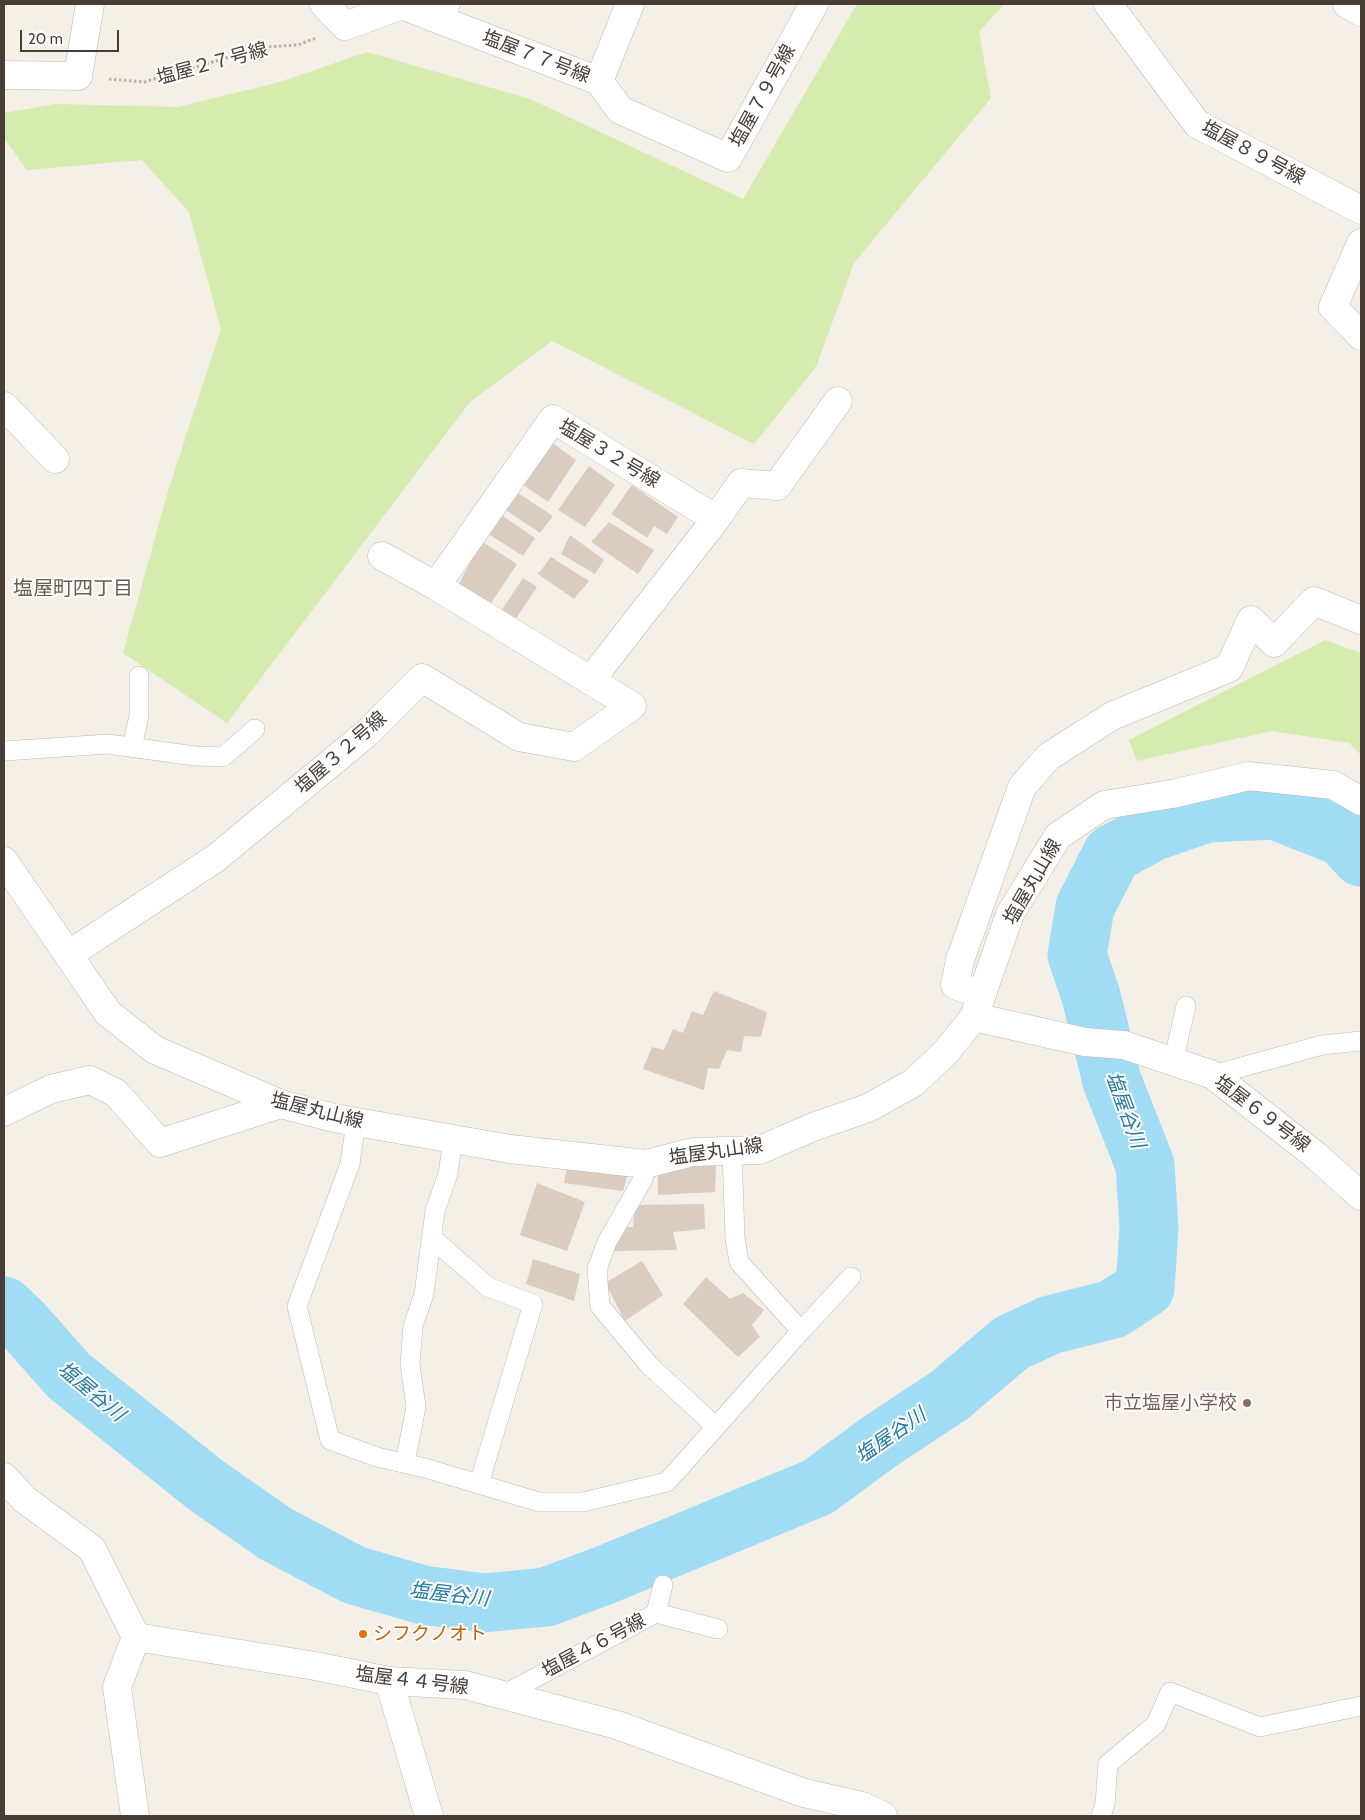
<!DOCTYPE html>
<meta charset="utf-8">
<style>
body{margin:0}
#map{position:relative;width:1365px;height:1820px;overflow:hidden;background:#f4efe7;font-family:Cabin,sans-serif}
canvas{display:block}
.frame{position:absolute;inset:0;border:5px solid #483e35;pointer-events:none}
.scale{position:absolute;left:20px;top:30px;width:99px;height:22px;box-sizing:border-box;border:2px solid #483e35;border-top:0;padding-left:6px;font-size:15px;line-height:18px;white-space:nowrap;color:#483e35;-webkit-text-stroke:4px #fff;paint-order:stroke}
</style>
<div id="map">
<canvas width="1365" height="1820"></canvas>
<div class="frame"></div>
<div class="scale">20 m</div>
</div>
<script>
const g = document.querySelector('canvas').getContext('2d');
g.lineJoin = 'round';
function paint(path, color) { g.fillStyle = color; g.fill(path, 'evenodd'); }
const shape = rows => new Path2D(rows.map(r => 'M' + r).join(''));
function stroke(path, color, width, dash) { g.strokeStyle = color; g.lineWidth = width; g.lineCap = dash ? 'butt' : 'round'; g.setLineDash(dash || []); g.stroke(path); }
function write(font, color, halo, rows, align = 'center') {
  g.font = font + ' Cabin,"Noto Sans JP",sans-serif'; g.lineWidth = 4; g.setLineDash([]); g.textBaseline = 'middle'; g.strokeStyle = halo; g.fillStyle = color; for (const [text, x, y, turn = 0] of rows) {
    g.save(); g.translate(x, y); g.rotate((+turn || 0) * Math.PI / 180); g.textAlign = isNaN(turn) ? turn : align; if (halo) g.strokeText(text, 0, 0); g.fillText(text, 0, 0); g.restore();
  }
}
paint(shape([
 [857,4,1004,4,979,32,991,98,854,263,816,367,754,444,552,341,470,402,227,723,123,653,168,491,221,329,189,212,142,160,27,170,4,138,4,113,56,104,178,107,280,82,367,52,530,99,743,199],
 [1325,640,1361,653,1361,755,1349,743,1272,731,1137,761,1129,740]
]), '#d6ebae');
stroke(shape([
 [4,1306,23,1324,69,1376,207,1486,276,1534,354,1575,423,1595,483,1603,546,1597,605,1575,818,1487,879,1442,950,1395,1011,1343,1050,1325,1113,1309,1145,1288,1149,1228,1145,1165,1112,1081,1091,996,1077,955,1085,907,1112,854,1154,831,1207,813,1275,810,1343,837,1361,857]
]), '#a0dcf4', 59);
paint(shape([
 [551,442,576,460,548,502,522,484],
 [589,466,615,485,585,527,558,510],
 [632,485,678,517,667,534,654,526,647,538,611,514],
 [515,491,553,516,540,533,504,509],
 [500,514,535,538,523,556,487,533],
 [609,522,654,550,638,574,591,542],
 [570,535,604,560,595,574,561,554],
 [478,539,517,564,491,603,459,584,471,560],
 [551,557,589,581,574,599,538,574],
 [523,578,537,587,513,623,499,614],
 [714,991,767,1012,761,1037,744,1036,741,1052,727,1050,719,1069,708,1068,704,1090,643,1069,652,1047,664,1050,673,1029,683,1033,692,1011,703,1015],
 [568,1161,629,1169,623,1191,564,1183],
 [716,1164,715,1192,658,1195,658,1170],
 [537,1183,585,1202,567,1251,520,1235],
 [704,1204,705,1229,673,1232,677,1250,613,1251,616,1227,633,1227,635,1205],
 [533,1259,580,1274,574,1301,526,1284],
 [642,1261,663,1295,625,1321,605,1283],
 [706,1277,730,1299,743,1293,764,1310,752,1325,760,1337,738,1357,683,1304]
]), '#daccbf');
const service = shape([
 [132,747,139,716,139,676],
 [4,751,108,744,195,756,223,757,255,729],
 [1173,1062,1186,1006],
 [1213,1075,1322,1045,1361,1041],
 [356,1122,350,1164,297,1306,330,1440,377,1457,425,1468,539,1502,583,1502,667,1482,801,1331,739,1262,735,1238,732,1151],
 [646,1164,643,1179,607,1242,597,1269,600,1306,649,1365,715,1426],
 [432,1238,488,1287,533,1304,479,1484],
 [801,1331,851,1277],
 [405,1463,416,1407,410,1364,413,1326,424,1294,435,1211,448,1174,453,1139],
 [656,1613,663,1585],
 [503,1695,656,1613,718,1629],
 [1101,1816,1105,1804,1108,1764,1156,1724,1170,1692,1260,1727,1361,1706]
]);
const pedestrian = shape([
 [982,995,955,985,960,960,1022,787,1048,757,1112,716,1229,668,1251,620,1274,643,1314,601,1361,620]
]);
const minor = shape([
 [324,4,345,26,402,5,440,20],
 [446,4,440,20,599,81,630,4],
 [1108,4,1197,124,1361,210],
 [1347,4,1361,12],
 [4,75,78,76,90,4],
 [599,81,620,110,728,158,814,4],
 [1361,243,1333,307,1361,336],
 [4,406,55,459],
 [716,519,741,483,777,486,838,401],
 [382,556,436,586],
 [4,861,108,1013,155,1050,281,1104,334,1118,510,1149,646,1164,693,1152,760,1150,813,1127,868,1108,913,1083,946,1052,974,1017,1010,914,1058,836,1104,805,1172,794,1249,776,1333,785,1361,801],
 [68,955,216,858,366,734,422,678,519,737,574,747,632,706,436,586,553,419,716,519,590,681],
 [974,1017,1085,1042,1124,1045,1213,1075,1315,1155,1361,1196],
 [4,1112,51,1089,90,1080,116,1093,160,1143,281,1104],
 [4,1477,24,1499,92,1549,136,1637,315,1666,389,1681,465,1685,617,1725,804,1793,862,1806,883,1816],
 [389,1681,429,1816],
 [135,1816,117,1687,136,1637]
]);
stroke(service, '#c3b8ac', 20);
stroke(pedestrian, '#c3b8ac', 29);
stroke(minor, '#c3b8ac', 29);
stroke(shape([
 [109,79,144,82,264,47,298,45,316,38]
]), '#c3af99', 3, [2.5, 2.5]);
stroke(service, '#fff', 19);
stroke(pedestrian, '#fff', 28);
stroke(minor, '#fff', 28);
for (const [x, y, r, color] of [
 [1247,1403,5,"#8d6e63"],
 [363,1634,5,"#e8710a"]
]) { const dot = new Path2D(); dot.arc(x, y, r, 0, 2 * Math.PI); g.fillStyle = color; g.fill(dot); stroke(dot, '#fff', 2); }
write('19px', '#483e35', '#fff', [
 ["塩屋７７号線",536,57,21],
 ["塩屋２７号線",212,64,-15],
 ["塩屋７９号線",763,96,-61],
 ["塩屋８９号線",1253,153,28],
 ["塩屋３２号線",609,454,31],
 ["塩屋３２号線",341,753,-41],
 ["塩屋丸山線",1033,882,-60],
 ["塩屋丸山線",317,1111,14],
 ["塩屋６９号線",1262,1114,37],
 ["塩屋丸山線",716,1152,-8],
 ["塩屋４６号線",594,1646,-28],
 ["塩屋４４号線",412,1681,7]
]);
write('19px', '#785e54', '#fff', [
 ["市立塩屋小学校",1237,1403]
], 'right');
write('19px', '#c56008', '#fff', [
 ["シフクノオト",373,1634]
], 'left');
write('20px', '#6b5b4c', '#fff', [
 ["塩屋町四丁目",73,589]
]);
write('italic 20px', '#257ba1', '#fff', [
 ["塩屋谷川",1125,1110,70],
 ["塩屋谷川",91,1392,40],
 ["塩屋谷川",891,1436,-35],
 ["塩屋谷川",449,1595,7]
]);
</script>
